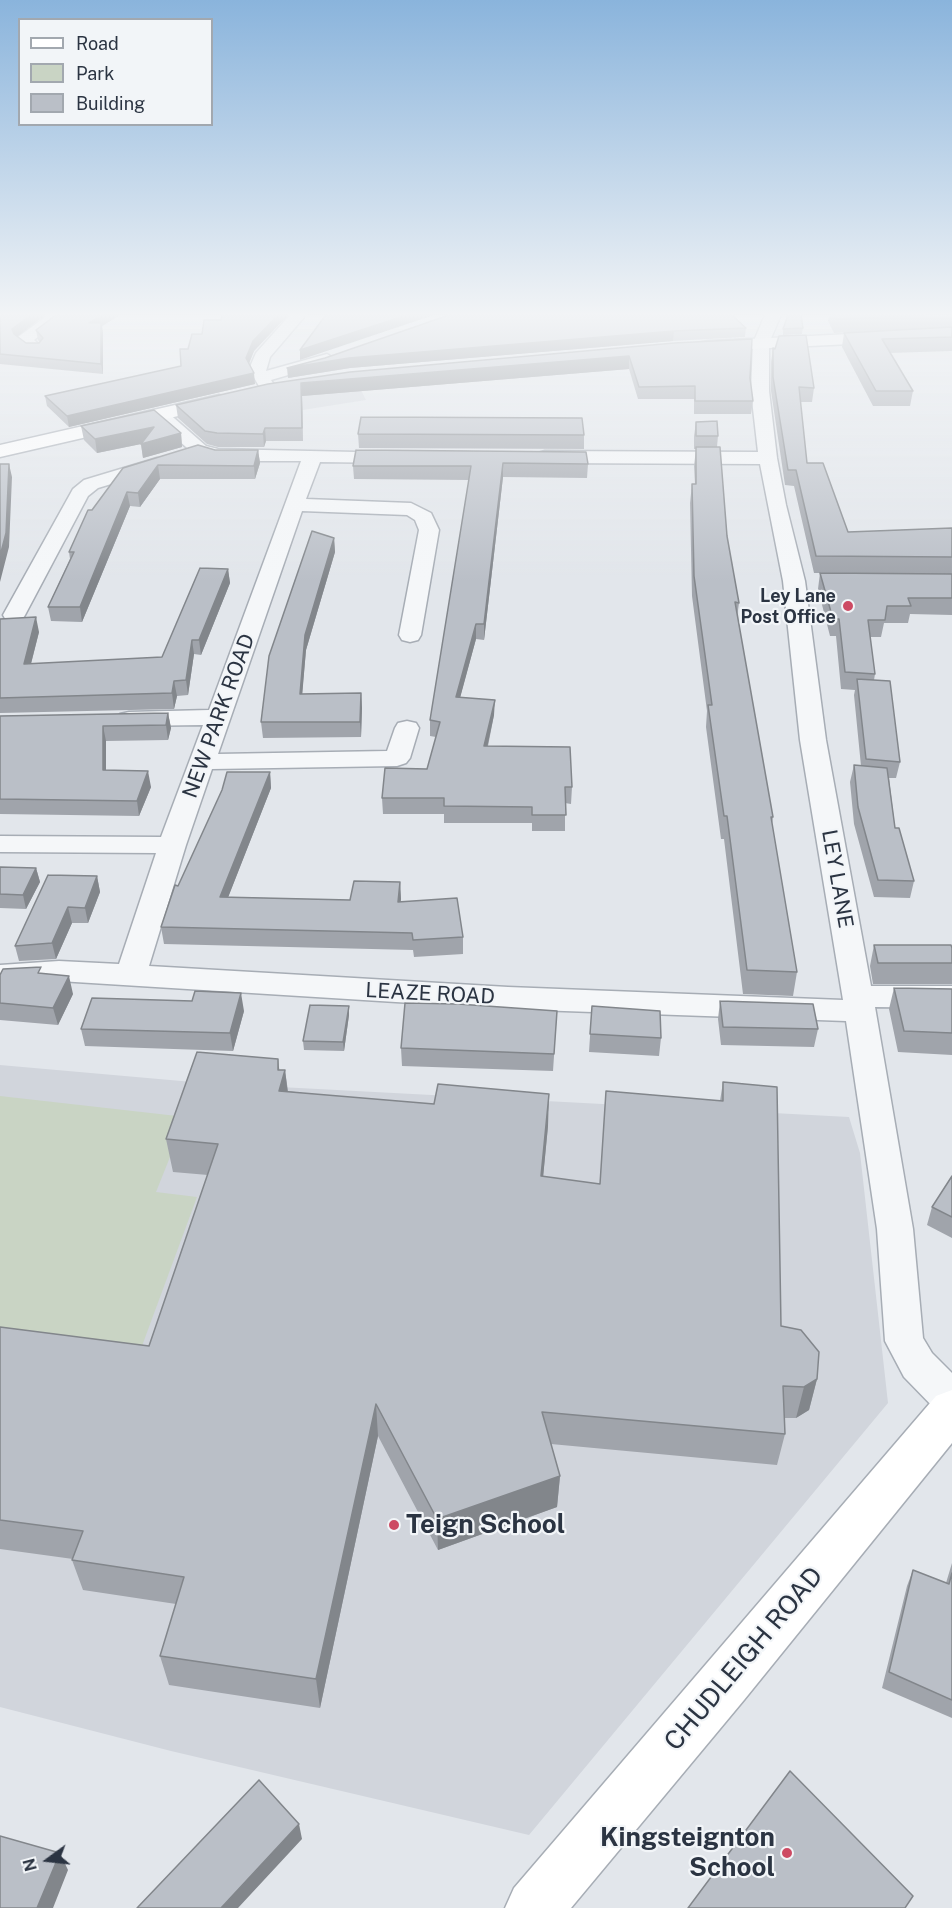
<!DOCTYPE html>
<style>
body{margin:0}
#map{position:relative;width:952px;height:1908px;overflow:hidden;background:#e2e6eb;font-family:"Public Sans",sans-serif}
canvas{display:block}
.legend{position:absolute;left:18px;top:18px;width:195px;height:108px;box-sizing:border-box;background:#f2f5f8;border:2px solid #a2a8af;margin:0;padding:8px 10px;list-style:none;font-size:18px;color:#2b3442}
.legend li{display:flex;align-items:center;gap:12px;height:30px}
.legend b{width:30px;border:2px solid #a2a8af}
.north{position:absolute;left:18px;top:1830px;width:60px;height:60px;-webkit-text-stroke:4px #f2f5f8;paint-order:stroke;rotate:255deg;font-size:16px;font-weight:700;line-height:24px;text-align:center;color:#2b3442}
.north::after{content:'';display:block;margin:auto;width:21px;height:27px;background:#2b3442;clip-path:polygon(50% 0,100% 100%,50% 72%,0 100%)}
</style>
<div id="map">
<canvas width="952" height="1908"></canvas>
<ul class="legend">
<li><b style="height:8px;background:#fff"></b>Road</li>
<li><b style="height:16px;background:#c9d4c4"></b>Park</li>
<li><b style="height:16px;background:#babfc7"></b>Building</li>
</ul>
<div class="north">N</div>
</div>
<script>
const g = document.querySelector('canvas').getContext('2d');
g.lineJoin = 'round';
function paint(path, color) { g.fillStyle = color; g.fill(path, 'evenodd'); }
const shape = rows => new Path2D(rows.map(r => 'M' + r).join(''));
function stroke(path, color, width, dash) { g.strokeStyle = color; g.lineWidth = width; g.lineCap = dash ? 'butt' : 'round'; g.setLineDash(dash || []); g.stroke(path); }
function write(font, color, halo, rows, align = 'center') {
  g.font = font + ' "Public Sans",sans-serif'; g.lineWidth = 4.5; g.setLineDash([]); g.textBaseline = 'middle'; g.strokeStyle = halo; g.fillStyle = color; for (const [text, x, y, turn = 0] of rows) {
    g.save(); g.translate(x, y); g.rotate((+turn || 0) * Math.PI / 180); g.textAlign = isNaN(turn) ? turn : align; if (halo) g.strokeText(text, 0, 0); g.fillText(text, 0, 0); g.restore();
  }
}
paint(shape([
 [355,378,366,400,284,413,267,395],
 [0,1065,204,1083,849,1117,860,1153,888,1403,529,1835,171,1751,0,1707]
]), '#d1d5dc');
paint(shape([
 [0,1096,186,1117,156,1192,197,1197,132,1373,0,1355]
]), '#c9d4c4');
const street = shape([
 [48,315,66,315,34,340,43,348,41,351,29,351,18,343,16,340,18,337,48,315],
 [290,315,306,315,270,357,266,371,327,354,335,359,333,362,271,380,277,389,275,393,263,393,249,369,256,353,290,315],
 [765,315,781,315,769,343,769,391,777,458,786,505,805,581,826,740,871,986,952,986,952,1008,875,1007,913,1229,923,1338,932,1353,952,1373,952,1417,938,1412,904,1377,885,1341,877,1229,846,1021,508,1009,59,981,0,985,0,965,59,961,119,964,156,853,0,852,0,836,161,837,203,725,129,726,120,724,117,719,120,714,129,712,209,710,301,461,217,461,194,454,154,419,151,415,154,411,160,410,166,411,206,446,218,449,402,453,404,457,402,461,395,463,320,462,306,499,411,503,431,513,439,530,421,635,418,640,410,642,402,640,399,635,419,530,415,520,407,515,302,511,218,754,387,751,395,728,398,723,407,721,416,723,419,728,410,758,406,763,397,766,212,769,186,845,149,966,508,987,843,1000,800,740,783,581,760,464,545,463,538,461,536,457,538,453,545,451,758,452,751,391,753,343,765,315],
 [157,458,164,460,166,464,164,468,98,488,88,496,25,615,22,620,14,622,6,620,3,615,73,489,84,480,157,458]
]);
const secondary = shape([
 [952,329,952,339,708,351,702,350,699,346,702,342,708,341,952,329],
 [219,395,226,397,228,401,226,405,0,457,0,445,219,395],
 [952,1390,952,1443,744,1700,571,1908,505,1908,514,1888,936,1396,952,1390]
]);
stroke(street, '#a7adb5', 3);
stroke(secondary, '#a7adb5', 3);
paint(street, '#f5f7f9');
paint(secondary, '#fff');
paint(shape([
 [0,315,45,315,17,336,26,343,39,343,40,342,38,340,36,330,56,315,120,315,102,326,103,333,103,374,0,364],
 [222,315,288,315,254,351,249,364,255,384,69,427,47,406,45,396,181,366,188,349,202,334,221,320],
 [449,315,746,328,745,337,673,341,350,368,288,378,325,358],
 [829,315,952,315,952,351,890,353,913,391,910,406,873,406,842,347,844,333,921,329,834,333,828,321],
 [803,328,802,334,783,335,783,329],
 [674,343,750,378,753,401,751,414,694,414,694,399,638,399,629,369,302,396,303,441,266,441,264,447,218,447,207,444,178,418,176,405],
 [773,348,814,388,812,402,800,402,807,463,848,532,952,528,952,615,910,614,908,623,884,623,881,637,870,637,875,674,874,680,900,762,896,778,889,778,895,828,914,881,910,898,874,897,854,824,850,782,854,765,861,766,854,695,855,690,841,689,836,636,830,636,818,589,820,573,814,573,794,486,785,485,771,391,771,362],
 [696,422,718,436,717,447,727,536,739,603,737,617,773,817,772,824,797,972,793,996,743,994,724,839,721,839,706,727,707,711,692,596,690,503,692,484,695,484,694,466,696,449,694,449,694,436],
 [81,426,181,433,182,447,143,458,141,444,97,453,84,440],
 [358,434,584,435,584,449,359,448],
 [215,450,258,450,260,463,255,479,160,479,140,507,130,506,82,622,51,621,48,607,70,559,69,552,92,510,123,468],
 [356,450,588,464,587,478,503,477,484,640,476,639,460,697,494,715,488,746,572,787,571,804,565,803,565,831,532,831,532,823,444,823,444,814,383,814,382,798,427,769,436,737,430,736,430,720,469,480,354,479,353,466],
 [334,538,335,552,306,650,302,694,361,693,362,708,361,737,263,738,261,722],
 [228,569,230,583,201,655,194,654,188,695,177,696,174,709,0,713,0,619,39,632,31,664,162,657],
 [168,713,171,728,168,740,106,741,106,770,151,787,139,816,0,814,0,716],
 [270,772,271,788,228,897,350,900,400,882,401,902,463,937,463,954,414,957,413,950,164,944,161,927,178,886],
 [0,867,36,868,40,882,26,909,0,908],
 [97,876,100,892,88,923,72,923,56,959,19,961,15,946],
 [874,945,952,948,952,984,873,984,870,966],
 [42,973,73,994,58,1025,0,1020,0,975],
 [894,988,952,989,952,1055,898,1052,889,1009],
 [720,1001,818,1029,814,1047,721,1045,718,1019],
 [349,1006,349,1015,344,1051,304,1050,303,1041],
 [592,1006,661,1038,659,1056,589,1052],
 [244,1011,233,1051,85,1046,81,1029],
 [557,1011,553,1071,402,1066,401,1048],
 [280,1070,285,1070,288,1091,548,1126,543,1177,600,1184,606,1091,720,1101,723,1082,781,1326,817,1379,809,1410,796,1418,784,1418,785,1434,777,1465,551,1444,560,1476,557,1507,438,1550,378,1436,320,1708,169,1685,160,1656,176,1604,83,1590,72,1560,73,1559,0,1549,0,1327,149,1346,208,1175,173,1172,166,1139],
 [952,1176,952,1238,927,1225,932,1207],
 [952,1563,952,1718,882,1688,907,1586,913,1570,946,1583]
]), '#a0a4ab');
paint(shape([
 [31,315,45,315,14,339,12,329],
 [103,315,120,315,102,326,103,333,103,374,101,364,89,323],
 [278,315,288,315,254,351,247,368,246,358,253,341],
 [407,315,434,315,300,360,300,350],
 [674,331,673,341,350,368,288,378,287,368,349,358],
 [629,356,629,369,302,396,303,441,301,383],
 [254,373,255,384,69,427,67,416],
 [154,427,181,433,182,447,143,458,141,444,146,443,97,453,95,439],
 [265,428,266,441,264,447,263,434],
 [258,450,260,463,255,479,254,466],
 [503,463,503,477,484,640,484,624],
 [9,464,12,477,9,547,0,582,0,556],
 [158,465,160,479,140,507,138,493],
 [127,492,130,506,82,622,80,607],
 [334,538,335,552,306,650,301,709,300,694,305,635],
 [228,569,230,583,201,655,199,640],
 [36,617,39,632,27,679,24,664],
 [476,624,476,639,456,713,456,697],
 [192,640,194,654,188,695,186,680],
 [174,681,177,696,174,709,172,693],
 [361,693,362,708,361,737,360,722],
 [495,700,494,715,484,762,484,746],
 [168,713,171,728,168,740,166,725],
 [103,726,106,741,106,786,103,770],
 [148,771,151,787,139,816,137,801],
 [270,772,271,788,222,913,220,897],
 [36,868,40,882,26,909,23,895],
 [97,876,100,892,88,923,85,908],
 [400,882,401,899,398,919,398,902],
 [68,907,72,923,56,959,52,943],
 [69,976,73,994,58,1025,53,1008],
 [241,993,244,1011,233,1051,230,1033],
 [349,1006,349,1015,344,1051,343,1042],
 [278,1059,281,1084,285,1070,289,1103,283,1123,278,1070],
 [549,1094,548,1126,540,1209,541,1176],
 [817,1379,809,1410,796,1418,804,1387],
 [376,1404,378,1436,320,1708,316,1679],
 [560,1476,557,1507,438,1550,437,1519],
 [299,1824,302,1839,238,1908,221,1908],
 [60,1853,68,1870,53,1908,37,1908]
]), '#82868b');
const building = shape([
 [0,315,31,315,12,329,14,334,26,343,39,343,43,338,36,330,56,315,103,315,89,323,101,323,101,364,0,354,0,315],
 [222,315,278,315,253,341,246,358,254,373,67,416,45,396,181,366,180,349,188,349,192,334,202,334,204,320,221,320,222,315],
 [328,315,407,315,300,350,325,316,328,315],
 [449,315,732,315,746,328,674,331,349,358,287,368,325,358,449,315],
 [788,315,801,315,803,328,783,329,788,315],
 [834,315,925,315,836,319,834,315],
 [952,327,952,337,882,339,913,391,876,391,844,333,952,327],
 [806,335,814,388,799,387,807,463,823,463,848,532,952,528,952,557,816,556,796,470,788,470,773,377,773,348,775,349,779,336,806,335],
 [752,339,750,378,753,401,695,401,695,386,639,387,629,356,301,383,302,428,265,428,263,434,217,433,205,431,176,405,268,384,350,372,674,343,752,339],
 [154,410,181,433,141,444,154,427,95,439,81,426,154,410],
 [361,417,582,418,584,435,358,434,361,417],
 [717,421,718,436,696,436,696,422,717,421],
 [198,445,215,450,258,450,254,466,158,465,138,493,127,492,80,607,48,607,74,552,69,552,88,510,92,510,123,468,198,445],
 [696,447,720,447,727,536,739,603,735,602,773,817,771,817,797,972,747,970,727,816,724,816,708,705,712,705,694,576,692,484,696,484,696,447],
 [356,450,586,452,588,464,503,463,484,624,476,624,456,697,495,700,484,746,570,747,572,787,565,787,566,815,532,815,532,807,444,806,444,798,382,798,385,768,427,769,440,722,430,720,471,466,353,466,356,450],
 [0,464,9,464,6,533,0,556,0,464],
 [312,531,334,538,305,635,300,694,361,693,360,722,261,722,269,656,312,531],
 [200,568,228,569,199,640,192,640,186,680,174,681,172,693,0,698,0,619,36,617,24,664,162,657,200,568],
 [820,573,952,574,952,598,908,598,911,606,887,606,885,620,868,620,875,674,845,672,839,619,833,619,820,573],
 [857,679,890,681,900,762,866,759,857,679],
 [168,713,166,725,103,726,103,770,148,771,137,801,0,799,0,716,168,713],
 [854,765,887,768,895,828,899,828,914,881,878,880,858,807,854,765],
 [227,772,270,772,220,897,350,900,354,881,400,882,398,902,457,898,463,937,413,940,412,933,161,927,175,885,178,886,222,790,227,772],
 [0,867,36,868,23,895,0,894,0,867],
 [48,875,97,876,85,908,68,907,52,943,15,946,48,875],
 [874,945,951,945,952,948,952,963,878,963,874,945],
 [41,967,38,973,69,976,53,1008,0,1003,0,975,3,969,41,967],
 [894,988,952,989,952,1033,904,1031,894,988],
 [195,991,241,993,230,1033,81,1029,92,998,192,1001,195,991],
 [720,1001,813,1004,818,1029,723,1027,720,1001],
 [405,1003,458,1004,557,1011,554,1054,401,1048,405,1003],
 [310,1005,349,1006,343,1042,303,1041,310,1005],
 [592,1006,660,1011,661,1038,590,1034,592,1006],
 [197,1052,278,1059,278,1070,285,1070,279,1091,434,1104,438,1084,549,1094,541,1176,600,1184,606,1091,723,1101,723,1082,777,1087,781,1326,801,1330,819,1352,817,1379,804,1387,783,1386,785,1434,542,1412,560,1476,437,1519,376,1404,316,1679,160,1656,184,1577,72,1560,83,1531,0,1520,0,1327,149,1346,218,1144,166,1139,197,1052],
 [952,1176,952,1217,932,1207,952,1176],
 [913,1570,949,1584,952,1573,952,1700,889,1672,913,1570],
 [790,1771,913,1896,905,1908,688,1908,790,1771],
 [259,1780,299,1824,221,1908,137,1908,259,1780],
 [0,1836,60,1853,37,1908,0,1908,0,1836]
]);
paint(building, '#babfc7');
stroke(building, '#82868b', 1.5);
const sky = g.createLinearGradient(0, 0, 0, 582);
sky.addColorStop(0, '#8ab4dc');
sky.addColorStop(0.54, '#f2f4f6');
sky.addColorStop(1, '#f2f4f600');
g.fillStyle = sky;
g.fillRect(0, 0, 952, 582);
for (const [x, y, r, color] of [
 [848,606,6,"#cd4a63"],
 [394,1525,6,"#cd4a63"],
 [787,1853,6,"#cd4a63"]
]) { const dot = new Path2D(); dot.arc(x, y, r, 0, 2 * Math.PI); g.fillStyle = color; g.fill(dot); stroke(dot, '#f2f5f8', 2); }
write('bold 18px', '#2b3442', '#f2f5f8', [
 ["Ley Lane",836,596],
 ["Post Office",836,617]
], 'right');
write('21px', '#2b3442', '#f2f5f8', [
 ["NEW PARK ROAD",219,716,-70],
 ["LEY LANE",837,879,80],
 ["LEAZE ROAD",430,994,3]
]);
write('bold 26px', '#2b3442', '#f2f5f8', [
 ["Teign School",406,1525],
 ["Kingsteignton",775,1838,"right"],
 ["School",775,1868,"right"]
], 'left');
write('26px', '#2b3442', '#f2f5f8', [
 ["CHUDLEIGH ROAD",744,1659,-50]
]);
</script>
